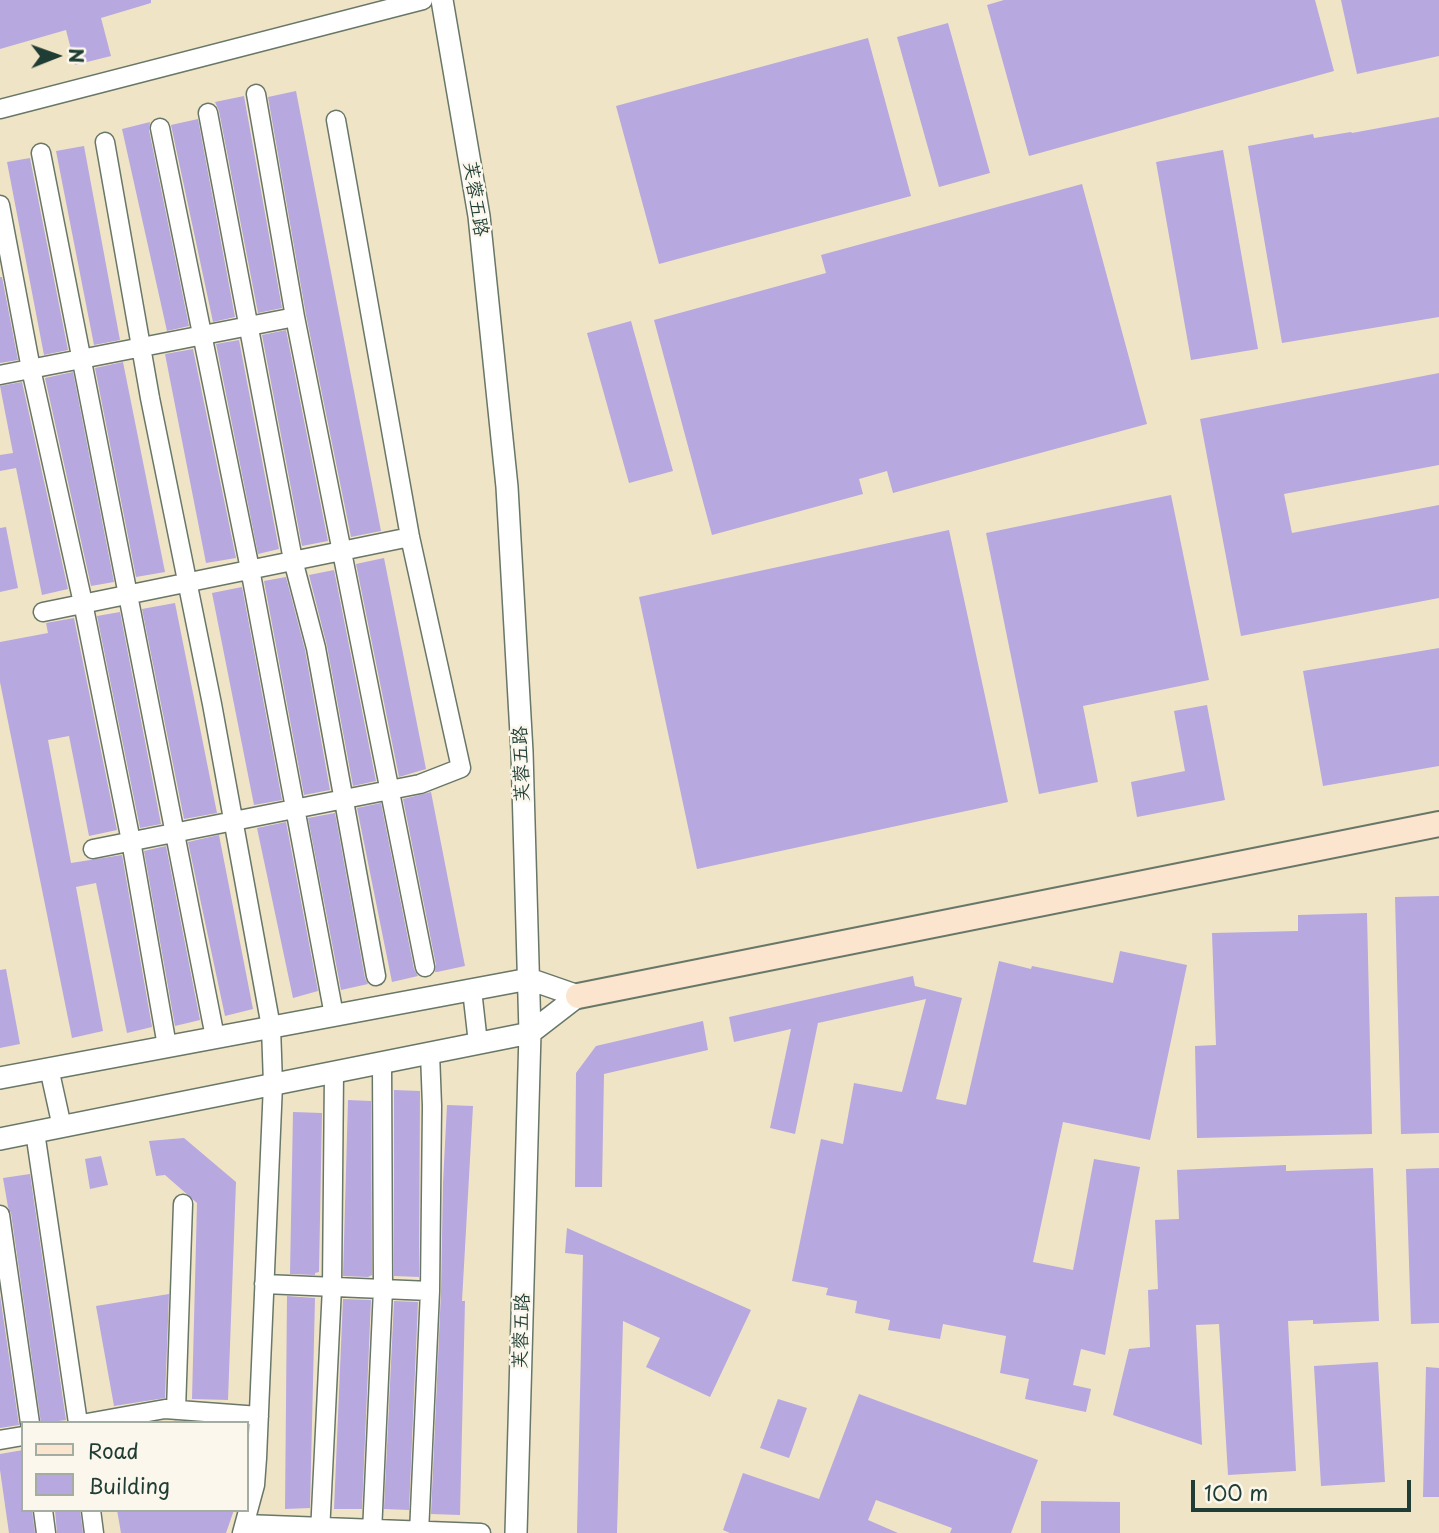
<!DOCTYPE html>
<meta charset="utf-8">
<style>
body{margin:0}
#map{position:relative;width:1439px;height:1533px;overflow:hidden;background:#f0e4c6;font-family:"Playpen Sans",sans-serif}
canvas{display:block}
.legend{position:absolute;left:21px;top:1421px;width:228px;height:91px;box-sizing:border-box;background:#fbf7ec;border:2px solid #a3ada2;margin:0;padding:9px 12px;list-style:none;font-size:21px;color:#1f3d34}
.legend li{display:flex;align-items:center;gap:14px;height:35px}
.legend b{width:35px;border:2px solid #a3ada2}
.north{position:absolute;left:21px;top:21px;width:70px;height:70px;-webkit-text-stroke:5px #fbf7ec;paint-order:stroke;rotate:89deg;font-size:19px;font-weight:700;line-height:28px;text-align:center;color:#1f3d34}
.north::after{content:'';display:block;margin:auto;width:24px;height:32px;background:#1f3d34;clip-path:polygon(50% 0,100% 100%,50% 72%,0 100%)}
.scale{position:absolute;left:1191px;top:1480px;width:220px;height:32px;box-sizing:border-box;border:4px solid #1f3d34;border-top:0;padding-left:9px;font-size:21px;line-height:24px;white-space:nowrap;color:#1f3d34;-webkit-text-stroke:5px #fbf7ec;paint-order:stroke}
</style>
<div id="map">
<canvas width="1439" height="1533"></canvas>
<ul class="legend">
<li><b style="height:9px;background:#fbe5cf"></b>Road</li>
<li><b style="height:19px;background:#b7a8df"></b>Building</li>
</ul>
<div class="north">N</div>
<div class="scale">100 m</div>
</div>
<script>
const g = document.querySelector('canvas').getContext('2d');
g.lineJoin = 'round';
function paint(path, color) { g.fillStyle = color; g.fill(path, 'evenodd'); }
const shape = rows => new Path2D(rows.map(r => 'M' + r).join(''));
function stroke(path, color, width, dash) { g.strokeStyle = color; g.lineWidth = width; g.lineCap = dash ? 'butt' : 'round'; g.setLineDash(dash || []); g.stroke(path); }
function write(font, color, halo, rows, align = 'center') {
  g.font = font + ' "Playpen Sans","LXGW WenKai TC",sans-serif'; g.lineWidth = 5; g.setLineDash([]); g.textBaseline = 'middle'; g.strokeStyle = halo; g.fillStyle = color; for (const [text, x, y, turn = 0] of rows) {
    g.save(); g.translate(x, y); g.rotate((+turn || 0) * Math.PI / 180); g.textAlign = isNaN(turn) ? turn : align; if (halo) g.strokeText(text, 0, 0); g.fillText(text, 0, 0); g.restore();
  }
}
paint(shape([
 [0,0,151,0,151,3,101,18,111,56,75,65,66,30,0,49],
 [1004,0,1315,0,1334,71,1029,156,987,5],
 [1341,0,1439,0,1439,56,1357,74],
 [948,23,990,173,939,187,897,37],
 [868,38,911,196,659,264,616,106],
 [296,91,381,531,351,537,306,315,268,97],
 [244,96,282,308,258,313,219,111,215,102],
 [1439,117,1439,317,1282,343,1248,146,1313,134,1314,138,1351,132,1352,133],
 [198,119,235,317,213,322,171,125],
 [150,122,149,130,189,326,167,331,122,129],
 [84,146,120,340,94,345,56,151],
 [1223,150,1258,349,1191,360,1156,162],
 [30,158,68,350,44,355,7,162],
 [1082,184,1147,424,893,493,887,471,859,479,863,494,712,535,654,320,826,273,821,255],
 [0,277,2,277,18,360,0,363],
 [631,321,673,471,629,483,587,333],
 [286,330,328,541,302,546,262,335],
 [239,340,279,549,258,554,216,344],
 [193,349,236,558,206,563,165,354],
 [123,362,165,572,136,577,95,368],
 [73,372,114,582,91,586,45,378],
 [1439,373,1439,465,1284,494,1292,533,1439,505,1439,598,1241,636,1200,419],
 [22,382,68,589,42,595,16,468,0,471,0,455,13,453,0,386],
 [1171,495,1209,680,1083,706,1098,782,1039,794,986,533],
 [6,527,18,588,0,592,0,528],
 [949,530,1008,802,697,869,639,597],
 [384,558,426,769,399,777,356,564],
 [334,570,376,781,353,786,327,646,309,575],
 [286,577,305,650,330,790,304,795,264,581],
 [242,587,282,800,254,805,212,593],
 [175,603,217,813,184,819,142,609],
 [120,612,161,824,140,828,97,616],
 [74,618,117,830,89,836,69,736,48,740,71,863,122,855,152,1027,127,1033,96,883,76,887,103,1031,72,1038,0,682,0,642,48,633,46,623],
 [1439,648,1439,766,1323,786,1303,671],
 [1207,705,1225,800,1137,817,1131,782,1185,771,1174,711],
 [431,792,465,966,437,972,435,972,436,965,403,799],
 [381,803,414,969,418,976,392,982,357,808],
 [335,813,365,978,368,984,341,990,308,818],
 [286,822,318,991,293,998,257,828],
 [219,835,253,1009,225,1016,188,842],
 [166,846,200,1020,175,1026,144,851],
 [1439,896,1439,1133,1401,1134,1395,897],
 [1367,913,1372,1134,1197,1138,1195,1046,1216,1045,1212,933,1298,931,1298,915],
 [1120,951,1187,965,1150,1140,1063,1122,1033,1262,1073,1270,1094,1159,1140,1167,1105,1355,1081,1349,1073,1385,1091,1389,1086,1412,1025,1399,1029,1379,1000,1373,1006,1336,943,1324,940,1339,888,1330,890,1320,855,1313,857,1301,826,1295,828,1288,792,1281,821,1139,843,1144,854,1083,902,1092,926,999,818,1023,795,1134,770,1128,791,1029,734,1042,729,1017,913,976,915,986,962,998,936,1099,966,1105,999,961,1031,969,1032,966,1113,983],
 [6,969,20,1044,0,1048,0,970],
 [703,1021,708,1050,604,1074,602,1187,575,1187,576,1073,596,1046],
 [394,1090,420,1091,419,1277,394,1276],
 [348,1100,371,1101,372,1275,368,1277,343,1276],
 [447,1105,473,1106,462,1301,465,1301,460,1515,431,1514,441,1292,443,1183],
 [293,1112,322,1113,319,1272,315,1273,315,1275,290,1274],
 [184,1138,236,1182,228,1400,192,1399,197,1203,165,1175,156,1176,149,1141],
 [101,1156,108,1185,90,1189,85,1159],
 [1286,1165,1286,1171,1373,1168,1379,1321,1313,1324,1313,1320,1288,1321,1296,1471,1228,1475,1219,1324,1196,1325,1202,1445,1113,1415,1129,1349,1150,1347,1148,1290,1158,1289,1155,1220,1179,1219,1177,1170],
 [1439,1168,1439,1323,1411,1324,1406,1169],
 [30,1174,66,1420,43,1423,41,1423,11,1213,8,1207,3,1178],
 [567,1228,751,1310,710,1397,646,1367,660,1338,623,1321,617,1533,577,1533,583,1255,565,1253],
 [169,1294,165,1398,114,1406,96,1306],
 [0,1295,19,1425,0,1428],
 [287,1296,315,1298,310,1508,285,1509],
 [343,1299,371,1300,362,1509,334,1509],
 [394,1301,418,1302,409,1510,384,1509],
 [1378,1362,1385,1482,1321,1486,1314,1366],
 [1426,1367,1439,1368,1439,1497,1423,1497],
 [859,1394,1038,1460,1011,1533,950,1533,952,1528,876,1500,868,1520,898,1533,730,1533,723,1530,743,1473,819,1499],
 [778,1399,807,1408,789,1458,760,1448],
 [23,1450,23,1510,32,1510,35,1533,9,1533,0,1470,0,1454],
 [1041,1501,1120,1502,1120,1533,1041,1533],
 [55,1510,80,1510,83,1533,57,1533],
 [117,1510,234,1510,226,1533,121,1533]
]), '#b7a8df');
const minor = shape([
 [256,94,295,317,425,967],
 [0,109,423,0],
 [208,113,293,560,316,648,376,976],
 [160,128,250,569,334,1015],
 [105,142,150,398,212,704,271,1027,273,1084,257,1458,255,1485,242,1533],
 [41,153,215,1037],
 [0,205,31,369,83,603,131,841,167,1046],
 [0,375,295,317],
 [43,612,410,537],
 [93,849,420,784,461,768,410,537,336,120],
 [472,990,478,1043],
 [49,1068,62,1127],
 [35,1132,78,1423],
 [0,1215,30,1423],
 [264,1284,430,1291],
 [176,1410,183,1204],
 [87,1423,165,1409,259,1416],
 [0,1440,23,1436],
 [43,1510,46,1533],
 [91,1510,94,1533],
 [245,1524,481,1533],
 [320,1533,332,1287,334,1072],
 [372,1533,383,1289,382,1062],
 [419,1533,430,1291,432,1106,430,1053]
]);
const tertiary = shape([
 [442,0,479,216,507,487,522,752,530,1033,516,1533],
 [0,1078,529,979,578,996],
 [0,1139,530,1033,578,996]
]);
const secondary = shape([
 [578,996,1439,824]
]);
stroke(minor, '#687767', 21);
stroke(tertiary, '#687767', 24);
stroke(secondary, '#687767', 28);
stroke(minor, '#fff', 18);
stroke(tertiary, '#fff', 21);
stroke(secondary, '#fbe5cf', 24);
write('19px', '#1f3d34', '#fbf7ec', [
 ["芙蓉五路",475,199,81],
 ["芙蓉五路",522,764,-92],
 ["芙蓉五路",522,1331,-88]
]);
</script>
